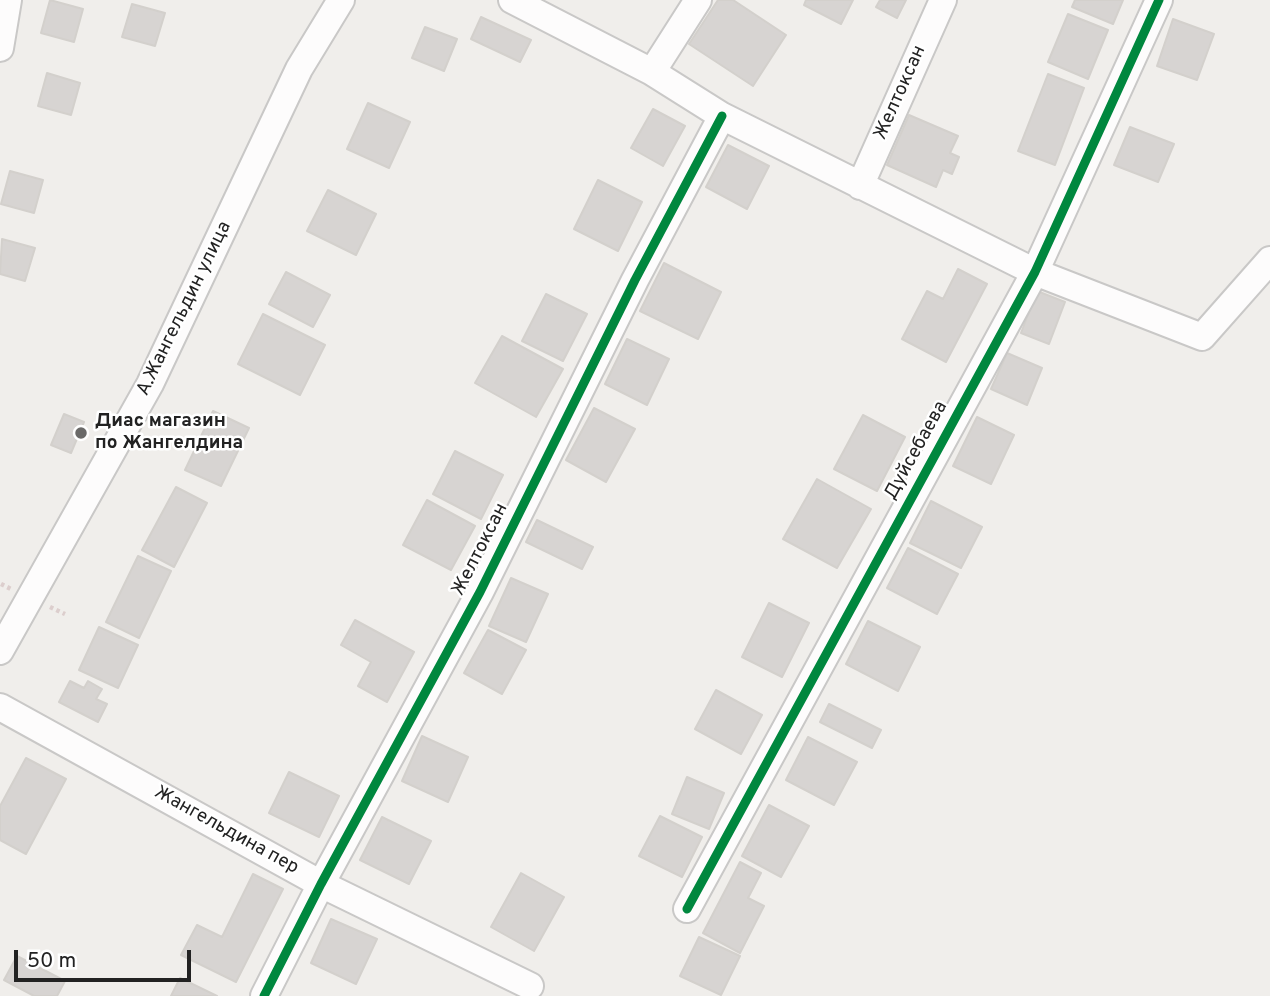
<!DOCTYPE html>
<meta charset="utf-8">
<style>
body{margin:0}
#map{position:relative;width:1270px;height:996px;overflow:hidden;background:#f0eeeb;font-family:Overpass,sans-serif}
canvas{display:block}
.scale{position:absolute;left:14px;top:950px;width:177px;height:32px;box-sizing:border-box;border:4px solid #222;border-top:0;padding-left:9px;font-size:21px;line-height:24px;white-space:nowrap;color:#222;-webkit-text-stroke:5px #fff;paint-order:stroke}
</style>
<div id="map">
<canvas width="1270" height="996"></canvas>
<div class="scale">50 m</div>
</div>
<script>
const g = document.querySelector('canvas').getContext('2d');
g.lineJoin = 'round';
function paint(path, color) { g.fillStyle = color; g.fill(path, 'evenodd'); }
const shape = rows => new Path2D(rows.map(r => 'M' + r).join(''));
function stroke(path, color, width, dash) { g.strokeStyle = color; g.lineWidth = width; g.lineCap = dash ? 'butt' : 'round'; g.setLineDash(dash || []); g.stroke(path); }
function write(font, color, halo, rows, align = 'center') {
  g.font = font + ' Overpass,sans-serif'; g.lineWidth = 5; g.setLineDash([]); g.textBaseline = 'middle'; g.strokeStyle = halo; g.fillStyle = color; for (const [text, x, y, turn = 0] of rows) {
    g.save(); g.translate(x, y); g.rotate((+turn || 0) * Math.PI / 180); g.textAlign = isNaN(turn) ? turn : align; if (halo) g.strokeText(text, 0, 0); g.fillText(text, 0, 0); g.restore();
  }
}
const building = shape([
 [50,0,83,9,74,42,41,33,50,0],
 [718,0,733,0,786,35,753,86,689,44,718,0],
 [806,0,853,0,841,24,804,5,806,0],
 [880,0,906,0,897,18,876,7,880,0],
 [1075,0,1123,0,1113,24,1072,7,1075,0],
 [132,4,165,13,155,46,122,37,132,4],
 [1068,14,1108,30,1088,79,1048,62,1068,14],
 [481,17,531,40,520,62,471,39,481,17],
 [1173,19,1214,34,1197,80,1157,66,1173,19],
 [425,27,457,39,444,71,412,58,425,27],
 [47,73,80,83,71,115,38,106,47,73],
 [1048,74,1084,88,1055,165,1018,151,1048,74],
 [368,103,410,122,389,168,347,149,368,103],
 [653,109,685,126,663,166,631,148,653,109],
 [909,115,958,136,950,153,959,157,952,174,943,170,936,187,887,165,909,115],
 [1130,127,1174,144,1158,182,1114,165,1130,127],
 [728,145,769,166,747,209,706,187,728,145],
 [10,171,43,180,34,213,1,204,10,171],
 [598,180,642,202,618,251,574,229,598,180],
 [328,190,376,214,356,255,307,231,328,190],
 [2,239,35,248,25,281,0,274,2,239],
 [664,263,721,292,698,339,640,311,664,263],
 [958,269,987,284,946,362,902,339,927,291,943,299,958,269],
 [286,272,330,295,313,327,269,304,286,272],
 [1037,291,1065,302,1049,344,1021,333,1037,291],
 [546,294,587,314,563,361,522,341,546,294],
 [263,314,325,345,300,395,238,364,263,314],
 [502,336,563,369,536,417,475,383,502,336],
 [627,339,669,359,647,405,605,384,627,339],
 [1007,353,1042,368,1027,405,991,389,1007,353],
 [594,408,635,429,606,482,566,460,594,408],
 [213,411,249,428,221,486,185,470,213,411],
 [64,414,84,422,71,453,51,445,64,414],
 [863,415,905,437,877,491,834,469,863,415],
 [977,417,1014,435,991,484,953,466,977,417],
 [455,451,503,475,481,519,433,494,455,451],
 [817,479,871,509,837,568,783,539,817,479],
 [176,487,207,503,174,567,142,550,176,487],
 [427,500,475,526,451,570,403,545,427,500],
 [931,501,982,527,961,568,910,543,931,501],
 [537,520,593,547,582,569,526,542,537,520],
 [908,548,958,574,937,614,887,588,908,548],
 [138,556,171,571,139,638,106,622,138,556],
 [511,578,548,594,526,642,489,626,511,578],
 [769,603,809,623,782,677,742,657,769,603],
 [355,620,414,652,387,702,358,686,371,662,341,645,355,620],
 [868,621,920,647,898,691,846,664,868,621],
 [99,627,138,645,118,688,79,670,99,627],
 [488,630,526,650,502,694,464,673,488,630],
 [70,681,84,688,88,681,102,689,96,699,107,704,98,722,59,702,70,681],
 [716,690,762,715,741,754,695,729,716,690],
 [829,704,881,730,872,748,820,722,829,704],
 [422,736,468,757,448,802,402,781,422,736],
 [808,737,857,762,834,805,786,780,808,737],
 [26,758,66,779,26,854,0,840,0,806,26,758],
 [289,772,339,796,319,837,269,813,289,772],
 [687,777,724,793,709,829,672,814,687,777],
 [769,805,809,826,781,877,742,856,769,805],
 [660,816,702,837,682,877,639,856,660,816],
 [382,817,431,841,409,884,360,860,382,817],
 [740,862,761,873,748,898,764,906,740,953,703,933,740,862],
 [521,873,564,897,534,951,491,927,521,873],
 [253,874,283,889,236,982,181,955,197,925,222,937,253,874],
 [331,919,377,939,356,984,311,963,331,919],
 [699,937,740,956,721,995,680,976,699,937],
 [17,956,65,981,57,996,34,996,4,980,17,956],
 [180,978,217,996,171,996,180,978]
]);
paint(building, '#d7d4d2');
stroke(building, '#d3d0cc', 2);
const minor = shape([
 [512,0,652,72,722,116,1035,272,1202,337,1270,260],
 [0,48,8,0],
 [652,72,698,0],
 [860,186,943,0],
 [0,651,150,384,299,69,341,0],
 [0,707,321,884,530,986],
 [687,909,1035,272,1159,0],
 [264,996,321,884,480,592,635,280,722,116]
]);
stroke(minor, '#c9c8c7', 30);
stroke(shape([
 [1,584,11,589],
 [50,607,65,614]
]), '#dccecd', 4.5, [3.5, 3.5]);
stroke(minor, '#fdfcfc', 26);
stroke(shape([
 [687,909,1035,272,1159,0],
 [264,996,321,884,480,592,635,280,722,116]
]), '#00873e', 9);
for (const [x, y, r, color] of [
 [81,433,7,"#6a6968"]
]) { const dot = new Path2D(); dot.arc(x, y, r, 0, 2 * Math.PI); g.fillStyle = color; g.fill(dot); stroke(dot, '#fff', 2.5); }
write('19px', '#222', '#fff', [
 ["Желтоксан",901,93,-66],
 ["А.Жангельдин улица",185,309,-64],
 ["Дуйсебаева",917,451,-61],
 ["Желтоксан",481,550,-63],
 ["Жангельдина пер",226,831,29]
]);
write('bold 19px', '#222', '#fff', [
 ["Диас магазин",95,422],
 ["по Жангелдина",95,444]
], 'left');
</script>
